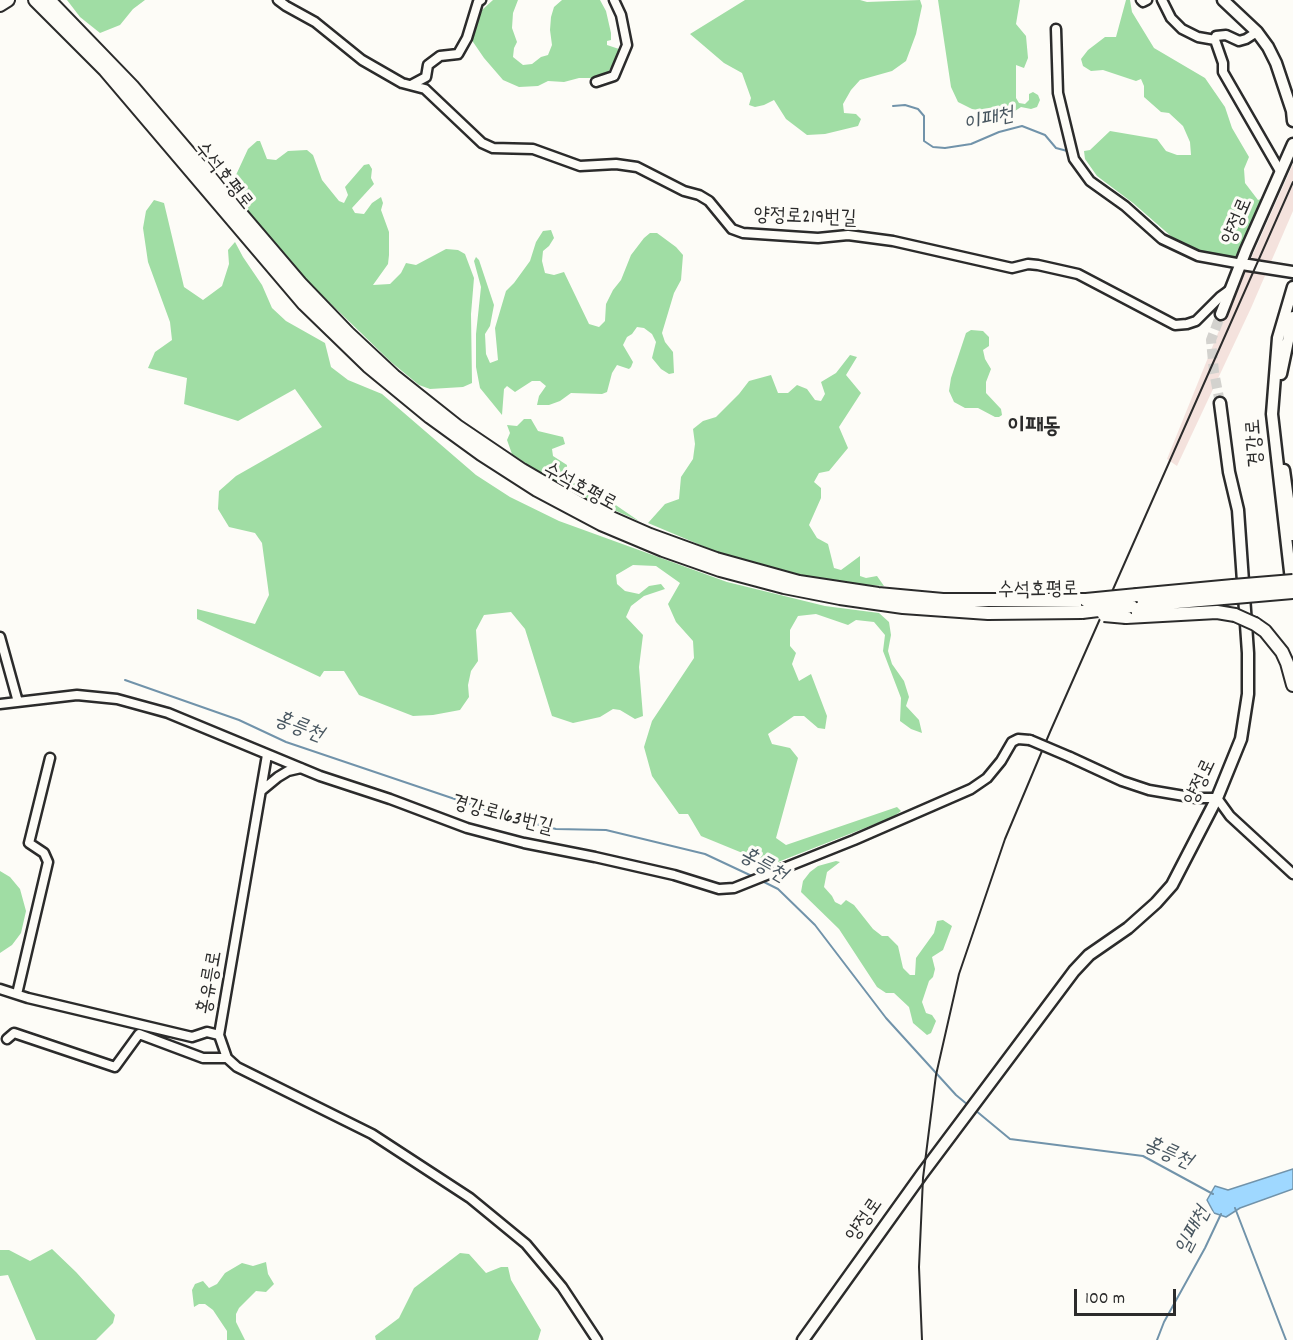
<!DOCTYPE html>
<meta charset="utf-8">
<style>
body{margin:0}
#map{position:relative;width:1293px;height:1340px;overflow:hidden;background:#fdfcf7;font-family:Dekko,sans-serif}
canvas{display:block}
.scale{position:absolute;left:1074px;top:1289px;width:102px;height:27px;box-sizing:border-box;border:3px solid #2b2b2b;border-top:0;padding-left:8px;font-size:18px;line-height:21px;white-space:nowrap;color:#2b2b2b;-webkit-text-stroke:4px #fdfcf7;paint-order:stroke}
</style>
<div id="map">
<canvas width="1293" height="1340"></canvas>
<div class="scale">100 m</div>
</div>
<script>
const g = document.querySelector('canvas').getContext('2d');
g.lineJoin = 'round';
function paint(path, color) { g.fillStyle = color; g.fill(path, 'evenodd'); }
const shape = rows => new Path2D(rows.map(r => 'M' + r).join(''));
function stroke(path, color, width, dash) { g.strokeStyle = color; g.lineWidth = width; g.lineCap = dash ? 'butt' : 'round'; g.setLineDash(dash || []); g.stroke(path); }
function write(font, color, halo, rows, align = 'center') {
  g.font = font + ' Dekko,"Poor Story",sans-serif'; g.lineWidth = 6; g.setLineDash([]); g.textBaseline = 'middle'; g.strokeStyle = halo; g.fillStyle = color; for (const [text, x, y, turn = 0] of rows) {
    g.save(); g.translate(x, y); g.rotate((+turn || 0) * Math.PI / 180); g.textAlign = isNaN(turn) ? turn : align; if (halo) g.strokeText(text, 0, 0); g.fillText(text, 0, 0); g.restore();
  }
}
paint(shape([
 [1293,164,1293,211,1251,308,1177,466,1167,459,1218,333]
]), '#f4e2dd');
paint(shape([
 [67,0,145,0,133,9,120,25,100,33,80,17],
 [493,0,518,0,513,13,512,28,517,42,514,48,513,57,523,65,532,64,541,57,548,55,552,45,550,30,551,17,554,7,562,0,600,0,606,11,611,33,611,40,607,41,607,45,619,49,620,53,608,72,594,78,579,78,564,82,548,81,538,86,519,87,503,80,484,58,471,39,482,10],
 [745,0,860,0,867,2,920,0,922,6,916,34,906,61,892,71,860,80,851,90,843,104,844,113,856,114,861,119,858,126,825,134,807,135,786,119,774,100,764,105,755,107,749,105,751,98,742,73,724,63,690,34],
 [938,0,1020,0,1016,24,1026,36,1028,58,1024,68,1016,65,1016,98,1019,103,1025,104,1029,100,1029,94,1033,92,1038,95,1040,100,1037,107,1031,109,1021,107,1006,117,998,113,972,109,958,102,951,87],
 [1126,0,1130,0,1132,12,1154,48,1205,78,1225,107,1232,128,1249,157,1244,169,1245,183,1258,200,1265,197,1237,260,1222,255,1201,253,1172,237,1133,203,1097,176,1085,159,1084,151,1090,150,1110,131,1157,139,1166,151,1177,155,1191,155,1190,142,1183,126,1169,113,1161,112,1144,97,1144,86,1141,79,1136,81,1103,70,1091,71,1083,66,1081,59,1088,50,1105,37,1116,37],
 [257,141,260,141,267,159,276,160,288,151,307,150,313,155,322,180,339,201,344,203,348,195,345,187,364,165,369,164,372,169,371,178,374,184,352,208,355,213,364,214,372,203,381,197,383,203,381,210,389,232,389,255,388,264,373,285,390,284,401,273,406,263,416,265,446,249,458,250,465,254,474,278,471,314,472,383,463,387,430,389,419,385,391,362,294,268,246,210,237,189,236,175,248,149],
 [154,200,164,203,184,287,203,300,222,286,229,264,228,250,235,242,243,257,262,285,272,308,286,321,325,343,331,367,348,380,382,394,476,475,510,497,559,521,727,582,825,606,879,613,889,622,891,635,888,651,892,664,904,681,909,697,906,706,919,720,922,733,911,729,900,721,901,698,883,651,885,635,874,622,856,620,848,625,816,614,798,616,790,630,790,646,796,653,792,664,799,681,811,674,827,716,825,729,818,728,804,716,794,716,768,734,772,744,790,748,798,758,776,838,786,845,897,807,901,811,893,817,778,862,740,852,701,836,688,814,679,814,652,776,644,747,652,721,694,658,693,641,676,622,668,604,680,583,656,566,633,565,616,575,617,584,625,591,639,594,649,586,661,584,665,589,644,596,631,606,626,617,643,635,639,667,643,716,635,719,620,710,613,709,600,717,573,723,552,716,525,629,511,612,484,615,476,630,478,661,471,671,468,685,469,697,460,710,433,715,413,716,359,695,344,671,324,671,320,677,197,619,197,609,255,624,269,595,262,543,255,533,229,527,218,509,219,491,236,476,322,427,295,389,238,421,184,404,187,378,148,368,155,352,172,340,170,322,148,262,143,228,146,211],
 [551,230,554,238,549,246,543,251,542,261,545,273,554,275,564,272,589,324,599,327,605,321,606,304,613,290,621,280,631,255,644,238,650,233,657,233,676,247,683,255,681,280,674,293,662,333,665,342,673,352,674,373,669,374,661,369,652,358,656,342,652,334,644,328,637,327,632,334,627,337,623,345,633,362,631,367,629,369,617,365,612,373,607,392,602,394,571,393,560,401,549,405,537,405,539,396,546,386,540,381,532,381,515,392,507,386,504,389,502,415,480,388,476,367,476,334,481,287,474,261,476,257,479,260,494,305,490,326,485,334,486,354,490,363,498,360,495,328,506,291,514,283,530,261,536,242,543,231],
 [971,330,983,331,989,337,989,346,983,350,985,359,991,369,986,382,986,393,1001,409,1002,415,999,417,995,417,978,408,965,408,954,402,949,391,951,378,966,333],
 [850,355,857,357,846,375,861,393,839,427,848,448,829,471,819,473,814,482,821,488,821,498,809,525,817,538,828,544,834,568,841,570,860,556,860,576,866,578,877,576,884,586,843,583,789,573,736,560,648,523,665,504,679,499,681,477,693,459,695,444,693,429,703,421,716,417,739,394,749,381,771,375,778,393,788,393,797,385,807,389,815,400,821,401,825,394,821,382,836,373],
 [524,419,531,419,538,431,563,437,565,444,552,449,553,456,567,465,566,479,604,497,639,521,580,495,543,475,512,454,507,440,510,433,507,425,517,426],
 [836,861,840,862,827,872,824,887,832,896,835,902,841,905,846,900,854,905,873,929,882,936,888,936,898,946,903,968,910,975,915,975,916,958,934,933,937,921,943,920,952,926,943,950,932,957,935,969,933,977,929,981,922,1002,926,1013,932,1015,936,1021,931,1033,927,1035,913,1023,909,1007,894,993,886,993,877,987,839,929,801,892,803,881,810,872,818,866],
 [0,871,10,877,20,889,26,911,21,933,12,945,0,953],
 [52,1249,76,1272,115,1315,113,1323,96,1340,36,1340,8,1275,0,1276,0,1250,9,1250,30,1261],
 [460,1253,469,1254,486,1273,501,1267,508,1267,511,1280,541,1330,538,1340,376,1340,375,1336,399,1318,414,1288],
 [266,1262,268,1274,274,1284,266,1292,256,1291,239,1308,236,1314,236,1322,245,1340,227,1340,227,1331,213,1310,205,1304,199,1304,194,1307,192,1290,195,1284,203,1281,209,1288,217,1284,225,1273,242,1263,253,1266]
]), '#a0dda4');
const water = shape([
 [1293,1169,1293,1189,1240,1208,1226,1217,1214,1213,1207,1200,1215,1186,1228,1190,1293,1169]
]);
paint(water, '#9fd8ff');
stroke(water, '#7193aa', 1.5);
stroke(shape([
 [893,106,905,105,918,109,924,116,924,141,933,147,945,148,971,144,999,132,1022,126,1045,135,1056,148,1071,152],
 [1076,154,1093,178,1101,184],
 [1136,211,1157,227],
 [125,680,239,720,286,742,508,817,556,829,606,830,705,854,754,877],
 [762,881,778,889,815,925,886,1018,956,1095,968,1105],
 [975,1110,1010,1139,1143,1156,1213,1194],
 [1235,1208,1286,1340],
 [1157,1340,1164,1322,1205,1248,1221,1214]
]), '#7193aa', 2);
stroke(shape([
 [1220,403,1214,372,1211,340,1221,314]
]), '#d3d2ce', 10, [10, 5]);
const minor = shape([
 [278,0,286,6,315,22,362,60,402,83,425,89,482,143,493,148,533,149,580,166,616,164,637,167,684,191,699,195,709,201,732,229,743,233,818,238,848,235,893,241,1012,268,1028,264,1038,265,1078,274,1175,325,1187,324,1196,321,1220,297,1231,289],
 [1141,0,1143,2,1147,0],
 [1162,0,1171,18,1182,29,1198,37,1215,40],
 [1056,29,1058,93,1074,159,1090,181,1125,206,1162,239,1198,256,1242,264],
 [1257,32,1246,39,1239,41,1226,35,1216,36,1215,40,1223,63,1223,72,1280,171],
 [596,82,614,76,627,45,621,15,614,0],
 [411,85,426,77,428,65,440,56,458,54,467,38,478,2,481,0],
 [0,637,18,702],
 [0,704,77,695,117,699,168,713,320,776,390,799,467,828,524,843,595,857,674,875,719,889,734,888,854,840,971,789,987,778,1001,761,1012,742,1018,739,1030,740],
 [267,755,219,1035,227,1058,237,1067,372,1134,470,1198,526,1244,562,1287,597,1340],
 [1070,757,1122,781,1149,790,1196,798,1217,798,1230,816,1293,874],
 [261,791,278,777,288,771,301,768],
 [0,989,28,998,192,1037,207,1032,219,1035],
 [17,994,48,862,44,853,29,843,50,758],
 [7,1039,14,1033,115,1067,139,1034,203,1058,227,1058]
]);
const major = shape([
 [1223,0,1257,32,1268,47,1276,63,1292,111,1293,121],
 [1242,264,1293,272],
 [1221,314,1246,250,1293,144],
 [1281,374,1293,317],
 [1284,470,1293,535],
 [1292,589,1272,414,1278,338,1293,287],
 [803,1340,922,1174,1074,971,1089,955,1128,928,1156,903,1172,885,1217,798,1241,739,1248,694,1248,653,1238,510,1229,472,1220,403]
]);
const highway = shape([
 [35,0,105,70,304,304,368,366,430,417,481,454,537,490,601,524,663,550,720,570,784,587,840,598,903,607,988,613,1082,612],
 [49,0,132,86,300,283,348,333,394,376,457,426,522,470,584,506,650,535,716,559,799,582,878,594,943,600,1086,600],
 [0,5,8,0],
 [1292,528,1293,521],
 [1137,595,1233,586],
 [1131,606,1235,597],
 [1126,617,1217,612,1235,615],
 [1255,624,1265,631,1282,652,1287,663,1293,685]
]);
stroke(minor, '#2b2b2b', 13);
stroke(major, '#2b2b2b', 15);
stroke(highway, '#2b2b2b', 16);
stroke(minor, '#fdfcf7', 8);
stroke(major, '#fdfcf7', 10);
stroke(highway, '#fdfcf7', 12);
stroke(shape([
 [922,1340,919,1267,923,1178,936,1075,959,974,1005,839,1050,732,1293,182]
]), '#2b2b2b', 2);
const minorBridge = shape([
 [1030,740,1070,757]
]);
const highwayBridge = shape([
 [1233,586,1293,581],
 [1235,597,1293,592],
 [1086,600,1137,595],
 [1082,612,1131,606],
 [1104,615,1126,617],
 [1235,615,1255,624]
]);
stroke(minorBridge, '#2b2b2b', 13, []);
stroke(highwayBridge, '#2b2b2b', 16, []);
stroke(minorBridge, '#fdfcf7', 8);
stroke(highwayBridge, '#fdfcf7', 12);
write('20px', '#2b2b2b', '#fdfcf7', [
 ["수석호평로",222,177,51],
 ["양정로219번길",805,219,2],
 ["양정로",1239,222,-67],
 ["경강로",1257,443,-94],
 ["수석호평로",579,489,28],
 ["수석호평로",1038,592,-1],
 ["양정로",1202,783,-65],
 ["경강로163번길",502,817,15],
 ["홍유릉로",212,983,-80],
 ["양정로",866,1221,-55]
]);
write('italic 21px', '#485660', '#fdfcf7', [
 ["이패천",989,122,-13],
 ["홍릉천",298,729,21],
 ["홍릉천",762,867,29],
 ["홍릉천",1167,1155,24],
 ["일패천",1195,1232,-63]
]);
write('bold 22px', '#2b2b2b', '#fdfcf7', [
 ["이패동",1034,429]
]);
</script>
